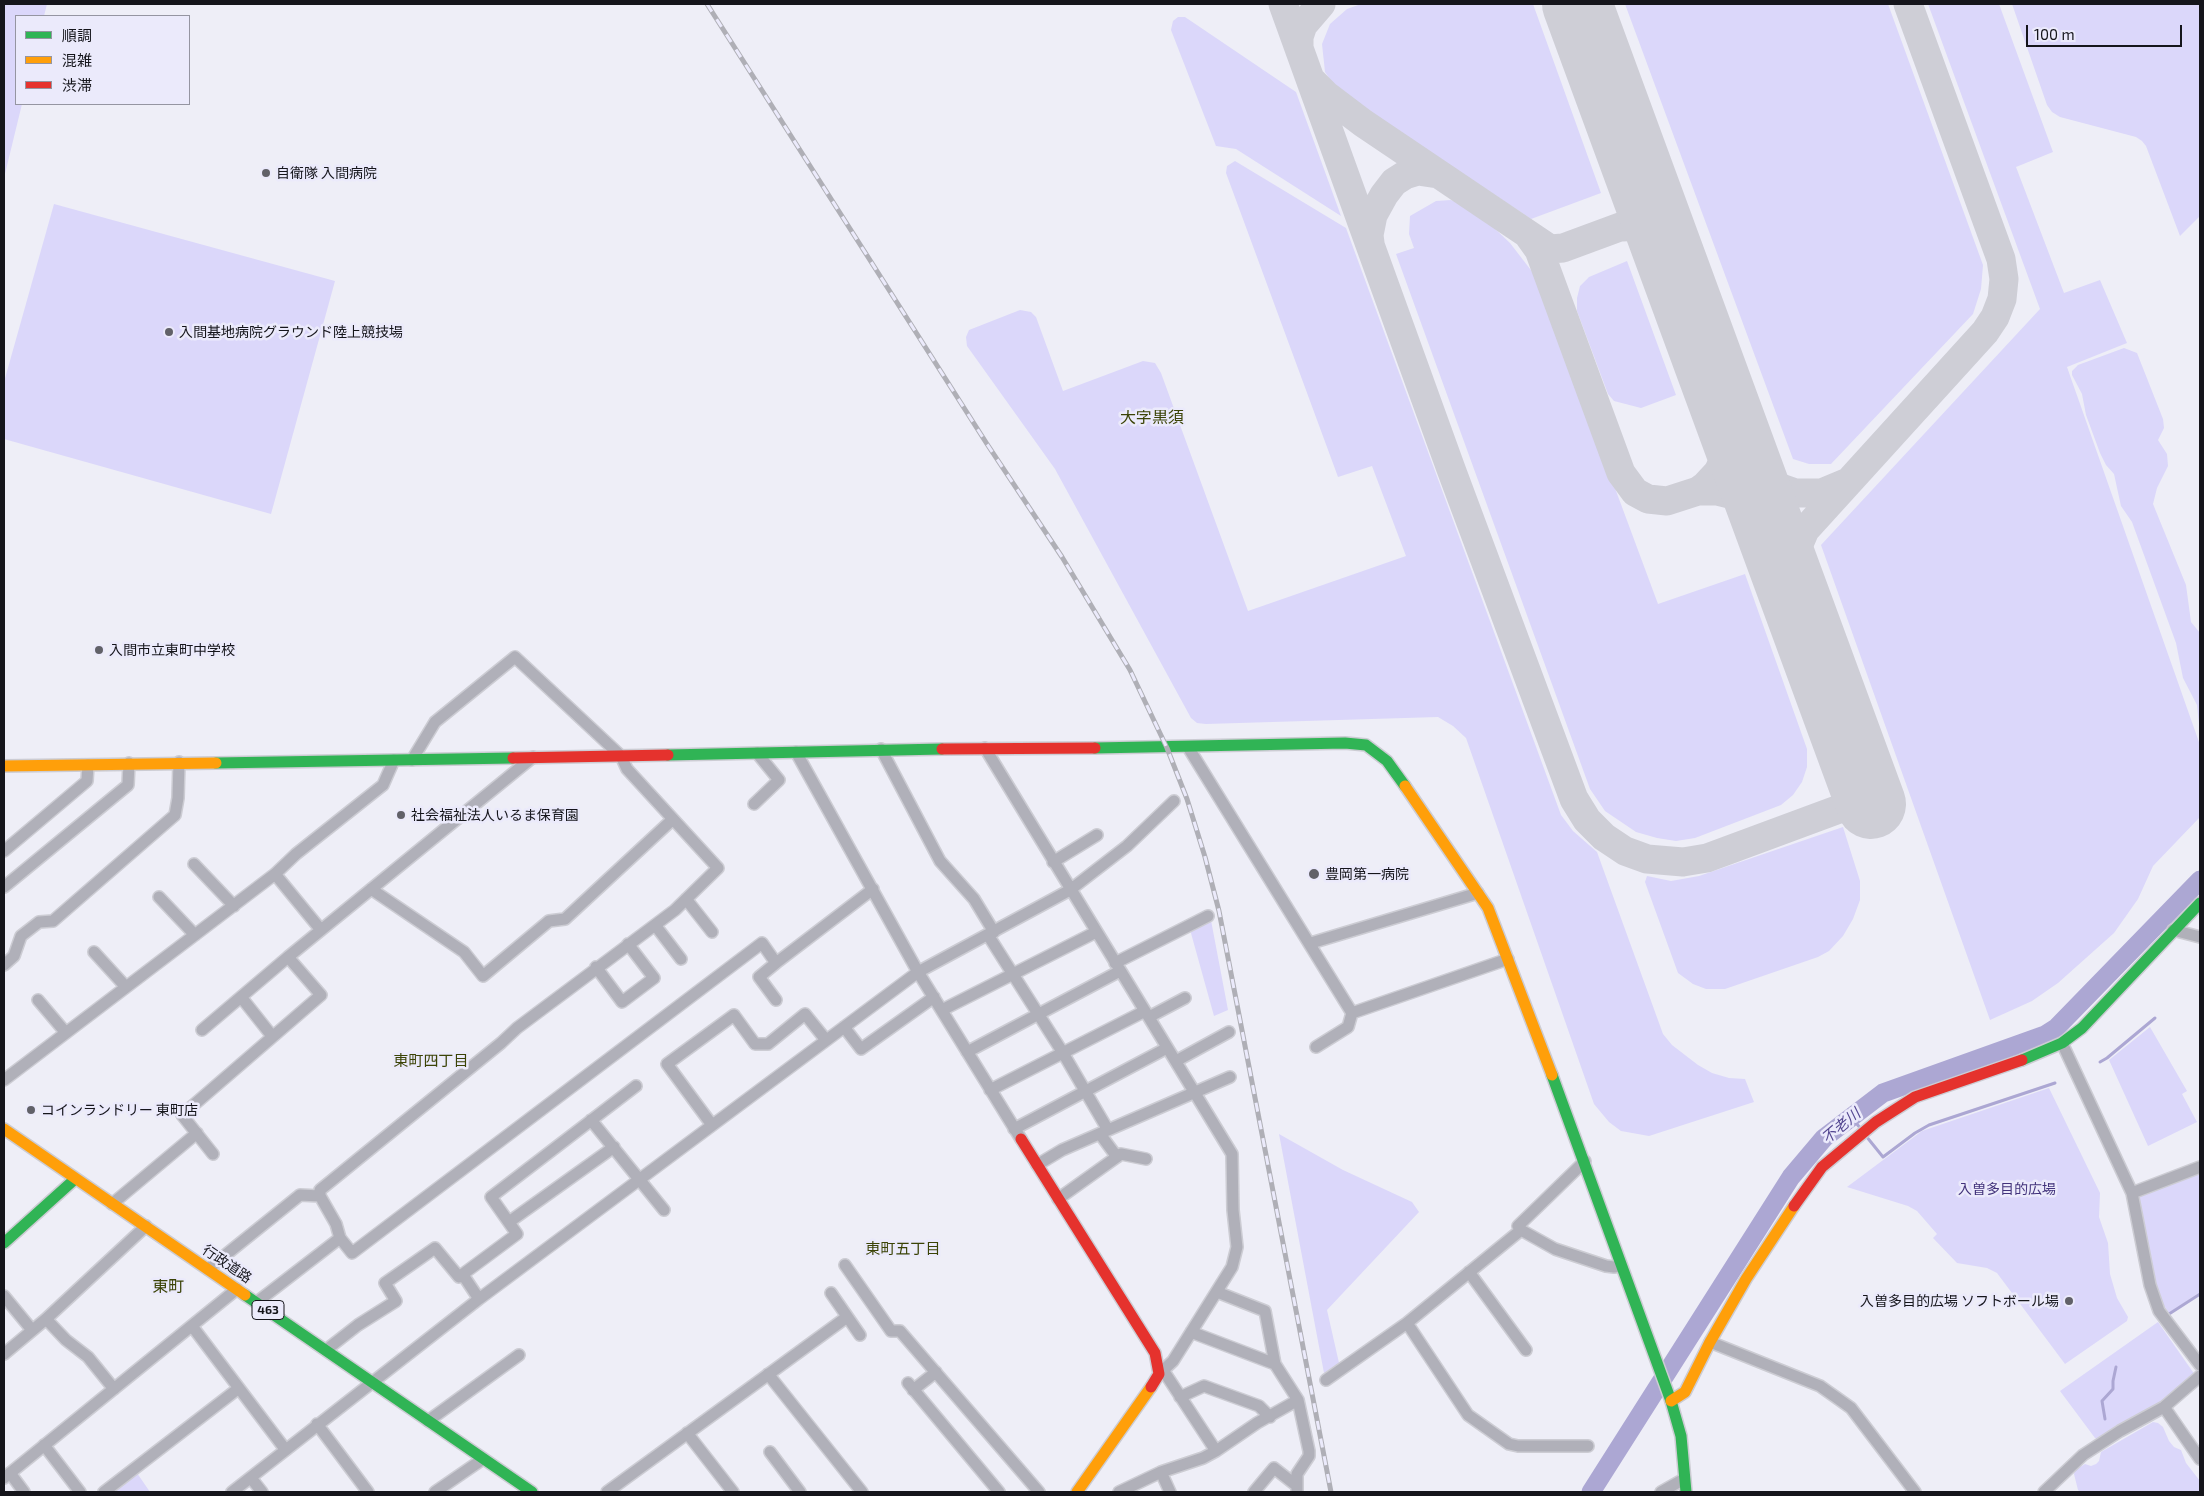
<!DOCTYPE html>
<meta charset="utf-8">
<style>
body{margin:0}
#map{position:relative;width:2204px;height:1496px;overflow:hidden;background:#eeeef7;font-family:"Exo 2","Noto Sans JP",sans-serif}
canvas{display:block}
.frame{position:absolute;inset:0;border:5px solid #15151b;pointer-events:none}
.legend{position:absolute;left:15px;top:15px;width:175px;height:90px;box-sizing:border-box;background:#ebeafb;border:1px solid #9595a1;margin:0;padding:6px 9px;list-style:none;font-size:15px;color:#15151b}
.legend li{display:flex;align-items:center;gap:10px;height:25px}
.legend b{width:25px;border:1px solid #9595a1}
.scale{position:absolute;left:2026px;top:25px;width:156px;height:22px;box-sizing:border-box;border:2px solid #15151b;border-top:0;padding-left:6px;font-size:15px;line-height:18px;white-space:nowrap;color:#15151b;-webkit-text-stroke:4px #ebeafb;paint-order:stroke}
</style>
<div id="map">
<canvas width="2204" height="1496"></canvas>
<div class="frame"></div>
<ul class="legend">
<li><b style="height:6px;background:#30b455"></b>順調</li>
<li><b style="height:6px;background:#ff9f0a"></b>混雑</li>
<li><b style="height:6px;background:#e5322d"></b>渋滞</li>
</ul>
<div class="scale">100 m</div>
</div>
<script>
const g = document.querySelector('canvas').getContext('2d');
g.lineJoin = 'round';
function paint(path, color) { g.fillStyle = color; g.fill(path, 'evenodd'); }
const shape = rows => new Path2D(rows.map(r => 'M' + r).join(''));
function stroke(path, color, width, dash) { g.strokeStyle = color; g.lineWidth = width; g.lineCap = dash ? 'butt' : 'round'; g.setLineDash(dash || []); g.stroke(path); }
function write(font, color, halo, rows, align = 'center') {
  g.font = font + ' "Exo 2","Noto Sans JP",sans-serif'; g.lineWidth = 5; g.setLineDash([]); g.textBaseline = 'middle'; g.strokeStyle = halo; g.fillStyle = color; for (const [text, x, y, turn = 0] of rows) {
    g.save(); g.translate(x, y); g.rotate((+turn || 0) * Math.PI / 180); g.textAlign = isNaN(turn) ? turn : align; if (halo) g.strokeText(text, 0, 0); g.fillText(text, 0, 0); g.restore();
  }
}
paint(shape([
 [4,4,47,4,44,16,16,16,16,104,22,104,4,178],
 [1361,4,1533,4,1601,193,1531,219,1338,91,1325,72,1322,44,1330,24,1347,9],
 [1625,4,1888,4,1983,265,1981,289,1973,314,1831,464,1809,464,1793,459],
 [1928,4,1999,4,2053,152,2016,167,2064,293,2100,280,2127,343,2067,367,2200,745,2200,817,2153,866,2138,899,2114,933,2058,983,2032,1001,1990,1020,1821,545,2040,309],
 [2012,4,2200,4,2200,216,2180,236,2146,146,2142,141,2136,137,2060,117,2052,112,2047,105],
 [1178,17,1185,17,1296,92,1341,216,1236,149,1216,146,1171,30,1173,21],
 [1235,161,1346,228,1561,815,1573,831,1597,852,1663,1034,1672,1045,1698,1065,1712,1073,1729,1078,1745,1079,1754,1102,1649,1136,1621,1131,1609,1122,1594,1104,1466,738,1453,726,1438,717,1206,724,1197,723,1191,718,1055,469,967,346,966,337,969,330,1020,310,1031,312,1036,317,1063,391,1143,361,1155,363,1161,373,1248,611,1406,556,1372,466,1338,477,1226,173,1227,166],
 [1451,200,1471,207,1491,225,1510,243,1537,278,1658,604,1745,574,1807,749,1807,767,1802,782,1793,795,1781,805,1695,838,1676,841,1657,838,1636,832,1605,811,1590,789,1396,254,1414,248,1409,234,1410,216,1436,201],
 [54,204,335,281,271,514,4,439,4,382],
 [1627,261,1676,395,1641,408,1614,401,1608,394,1577,311,1577,298,1580,286,1589,277],
 [2124,348,2137,353,2163,419,2164,428,2158,440,2167,454,2168,466,2157,488,2153,504,2186,585,2191,622,2200,633,2200,733,2197,705,2183,678,2176,643,2132,522,2121,506,2114,474,2106,465,2100,453,2086,415,2082,394,2072,375,2072,371,2078,365],
 [1843,827,1860,881,1860,900,1853,919,1843,936,1829,951,1818,957,1725,989,1706,989,1693,984,1678,973,1645,882,1647,876,1671,881,1699,876],
 [1210,915,1228,1010,1214,1016,1189,926],
 [2150,1027,2187,1091,2182,1094,2197,1122,2148,1146,2109,1060],
 [2049,1088,2100,1193,2099,1217,2108,1243,2110,1274,2117,1298,2128,1317,2127,1321,2065,1364,1997,1273,1987,1268,1957,1263,1933,1238,1937,1234,1917,1211,1908,1206,1847,1187,1922,1131],
 [1279,1134,1343,1170,1412,1202,1419,1212,1327,1310,1339,1363,1324,1373],
 [2200,1171,2200,1292,2169,1313,2158,1297,2137,1200,2141,1193],
 [2158,1322,2195,1375,2160,1404,2099,1439,2095,1438,2060,1391],
 [2153,1422,2158,1423,2163,1427,2169,1441,2174,1447,2181,1450,2186,1463,2200,1481,2200,1492,2080,1492,2078,1490,2074,1474,2075,1470,2085,1464,2091,1466,2096,1464,2099,1461,2101,1452],
 [137,1473,150,1492,111,1492]
]), '#dbd7fa');
stroke(shape([
 [2100,1062,2107,1058,2155,1018],
 [1852,1118,1861,1129],
 [1866,1136,1883,1157,1915,1133,1929,1125,2055,1083],
 [2169,1314,2200,1294],
 [2105,1419,2102,1401,2113,1389,2113,1381,2116,1367]
]), '#aca7d3', 3);
stroke(shape([
 [1591,1492,1791,1177,1824,1138,1883,1093,2045,1035,2056,1028,2200,880]
]), '#aca7d3', 19);
stroke(shape([
 [1283,4,1451,469,1574,799,1587,820,1604,837,1625,851,1647,859,1683,862,1707,858,1869,798],
 [1299,48,1299,37,1303,25,1321,4],
 [1313,82,1326,95,1363,123,1550,249,1563,248,1628,224,1642,209,1646,191],
 [1622,227,1644,226,1656,232,1665,242],
 [1529,236,1539,250,1621,473,1635,492,1648,499,1667,501,1698,491,1705,486,1718,472,1725,458,1729,443,1729,417],
 [1370,243,1369,235,1373,215,1384,195,1394,182,1405,175,1418,171,1438,174],
 [1747,465,1775,486,1795,493,1822,493,1846,483],
 [1698,491,1717,491,1733,495,1751,507,1767,521],
 [1791,587,1793,558,1805,530,1985,332,1995,317,2002,299,2004,279,2001,259,1908,4]
]), '#ceced6', 29);
stroke(shape([
 [1577,4,1871,804]
]), '#ceced6', 70);
const street = shape([
 [1188,747,1352,1013,1348,1027,1316,1047],
 [985,748,1232,1154,1233,1210,1237,1247,1232,1267,1173,1361,1159,1374],
 [881,749,940,861,974,899,994,932],
 [796,752,918,972,1021,1139],
 [754,804,779,780,757,753],
 [4,851,87,781,88,765],
 [1053,862,1097,835],
 [194,864,234,906],
 [275,874,321,930],
 [4,887,128,785,129,763],
 [371,889,464,952,483,976,549,921,565,919,673,819],
 [159,897,195,935],
 [686,899,712,932],
 [655,925,681,959],
 [2173,930,2200,937],
 [988,935,1063,1053,1108,1130],
 [1311,943,1478,893],
 [94,952,126,987],
 [776,963,873,889],
 [1115,963,1208,916],
 [4,965,14,956,21,936,39,922,53,921,175,815,178,798,179,762],
 [596,967,622,1002,654,978,628,944],
 [241,997,272,1036],
 [38,1000,66,1033],
 [942,1010,1096,932],
 [1352,1013,1508,959],
 [1149,1017,1185,998],
 [844,1027,861,1049,934,997],
 [202,1030,288,957],
 [2062,1043,2132,1193,2150,1285,2159,1311,2200,1365],
 [967,1052,1120,971],
 [1176,1061,1229,1032],
 [4,1080,275,874,296,854,383,785,394,760],
 [990,1090,1145,1011],
 [591,1120,664,1210],
 [712,1125,667,1064,734,1015,755,1044,768,1044,805,1014,826,1040],
 [1014,1129,1167,1048],
 [1100,1134,1117,1157],
 [213,1154,182,1115,321,995,288,957,533,757],
 [1585,1161,1518,1226,1521,1230,1555,1249,1606,1266,1614,1267,1621,1266],
 [1037,1165,1062,1150,1230,1077],
 [2132,1193,2200,1167],
 [1058,1199,1121,1154,1146,1159],
 [112,1204,197,1133],
 [509,1222,614,1147],
 [340,1238,352,1253,762,943,776,963,759,977,776,1000],
 [845,1265,891,1331,900,1331,1039,1492],
 [208,1269,300,1195,320,1196],
 [1469,1272,1526,1350],
 [463,1275,479,1299],
 [1217,1292,1265,1311,1275,1364,1298,1400],
 [831,1293,860,1335],
 [4,1296,32,1330],
 [257,1302,340,1238,336,1224,320,1196,320,1190,501,1043,517,1028,675,910,718,868,627,769,621,756,515,657,435,722,412,760],
 [46,1319,66,1340,88,1357,114,1389],
 [1407,1323,1468,1415,1509,1444,1518,1446,1588,1446],
 [192,1326,285,1449],
 [1191,1332,1275,1364],
 [1710,1342,1820,1386,1837,1398,1851,1408,1915,1492],
 [326,1350,358,1325,396,1301,385,1283,435,1248,459,1277,517,1234,491,1197,636,1086],
 [4,1354,46,1319,146,1226],
 [1163,1370,1216,1451,1257,1423,1298,1400,1309,1451,1309,1456,1297,1474,1297,1492],
 [768,1374,862,1492],
 [1326,1380,1407,1323,1521,1230],
 [908,1383,999,1492],
 [913,1390,936,1372],
 [1180,1397,1204,1386,1259,1406,1270,1417],
 [2164,1407,2200,1459],
 [428,1421,519,1355],
 [317,1424,368,1492],
 [687,1433,733,1492],
 [44,1445,80,1492],
 [770,1452,800,1492],
 [1161,1472,1203,1458,1216,1451],
 [10,1473,24,1492],
 [4,1478,237,1289],
 [251,1478,262,1492],
 [104,1492,239,1388],
 [232,1492,479,1299,918,972,1070,890,1127,846,1174,801],
 [435,1492,483,1459],
 [607,1492,847,1317],
 [1119,1492,1161,1472,1170,1492],
 [1254,1492,1274,1468,1297,1486],
 [1661,1492,1684,1479],
 [2044,1492,2083,1455,2120,1431,2164,1407,2200,1376]
]);
const fast = shape([
 [1095,748,1345,743,1366,745,1387,761,1405,786],
 [668,755,942,749],
 [216,763,513,758],
 [2022,1060,2062,1043,2082,1028,2200,903],
 [1552,1075,1671,1401,1681,1436,1686,1492],
 [4,1243,75,1179],
 [245,1295,532,1492]
]);
const slow = shape([
 [4,766,216,763],
 [1405,786,1488,908,1552,1075],
 [4,1129,245,1295],
 [1671,1401,1685,1392,1710,1342,1746,1279,1794,1206],
 [1077,1492,1151,1387]
]);
const jam = shape([
 [942,749,1095,748],
 [513,758,668,755],
 [1021,1139,1155,1353,1159,1374,1151,1387],
 [1794,1206,1822,1167,1876,1122,1915,1097,2022,1060]
]);
stroke(street, '#ccccd3', 14);
stroke(fast, '#ccccd3', 14);
stroke(slow, '#ccccd3', 14);
stroke(jam, '#ccccd3', 14);
stroke(street, '#b0b0b9', 11);
stroke(fast, '#30b455', 11);
stroke(slow, '#ff9f0a', 11);
stroke(jam, '#e5322d', 11);
const rail = shape([
 [707,4,987,444,1062,557,1130,670,1167,748,1187,799,1205,857,1219,911,1331,1492]
]);
stroke(rail, '#afafb6', 5);
stroke(rail, '#ebeafb', 3, [9]);
for (const [x, y, r, color] of [
 [266,173,5,"#616168"],
 [169,332,5,"#616168"],
 [99,650,5,"#616168"],
 [401,815,5,"#616168"],
 [1314,874,6,"#616168"],
 [31,1110,5,"#616168"],
 [2069,1301,5,"#616168"]
]) { const dot = new Path2D(); dot.arc(x, y, r, 0, 2 * Math.PI); g.fillStyle = color; g.fill(dot); stroke(dot, '#ebeafb', 2); }
for (const [x, y, w] of [
 [268,1310,32]
]) { const box = new Path2D(); box.roundRect(x - w / 2, y - 9.5, w, 19, 4); g.fillStyle = '#ebeafb'; g.fill(box); stroke(box, '#15151b', 1); }
write('bold 12px', '#15151b', null, [
 ["463",268,1310]
]);
write('14px', '#15151b', '#ebeafb', [
 ["自衛隊 入間病院",276,173],
 ["入間基地病院グラウンド陸上競技場",179,332],
 ["入間市立東町中学校",109,650],
 ["社会福祉法人いるま保育園",411,815],
 ["豊岡第一病院",1325,874],
 ["コインランドリー 東町店",41,1110],
 ["入曽多目的広場 ソフトボール場",2059,1301,"right"]
], 'left');
write('14px', '#42337b', '#ebeafb', [
 ["入曽多目的広場",2007,1189]
]);
write('14px', '#15151b', '#ebeafb', [
 ["行政道路",227,1264,34]
]);
write('15px', '#3b4306', '#ebeafb', [
 ["東町四丁目",431,1061],
 ["東町五丁目",903,1249]
]);
write('italic 15px', '#544791', '#ebeafb', [
 ["不老川",1841,1126,-40]
]);
write('16px', '#3b4306', '#ebeafb', [
 ["大字黒須",1152,418],
 ["東町",168,1287]
]);
</script>
